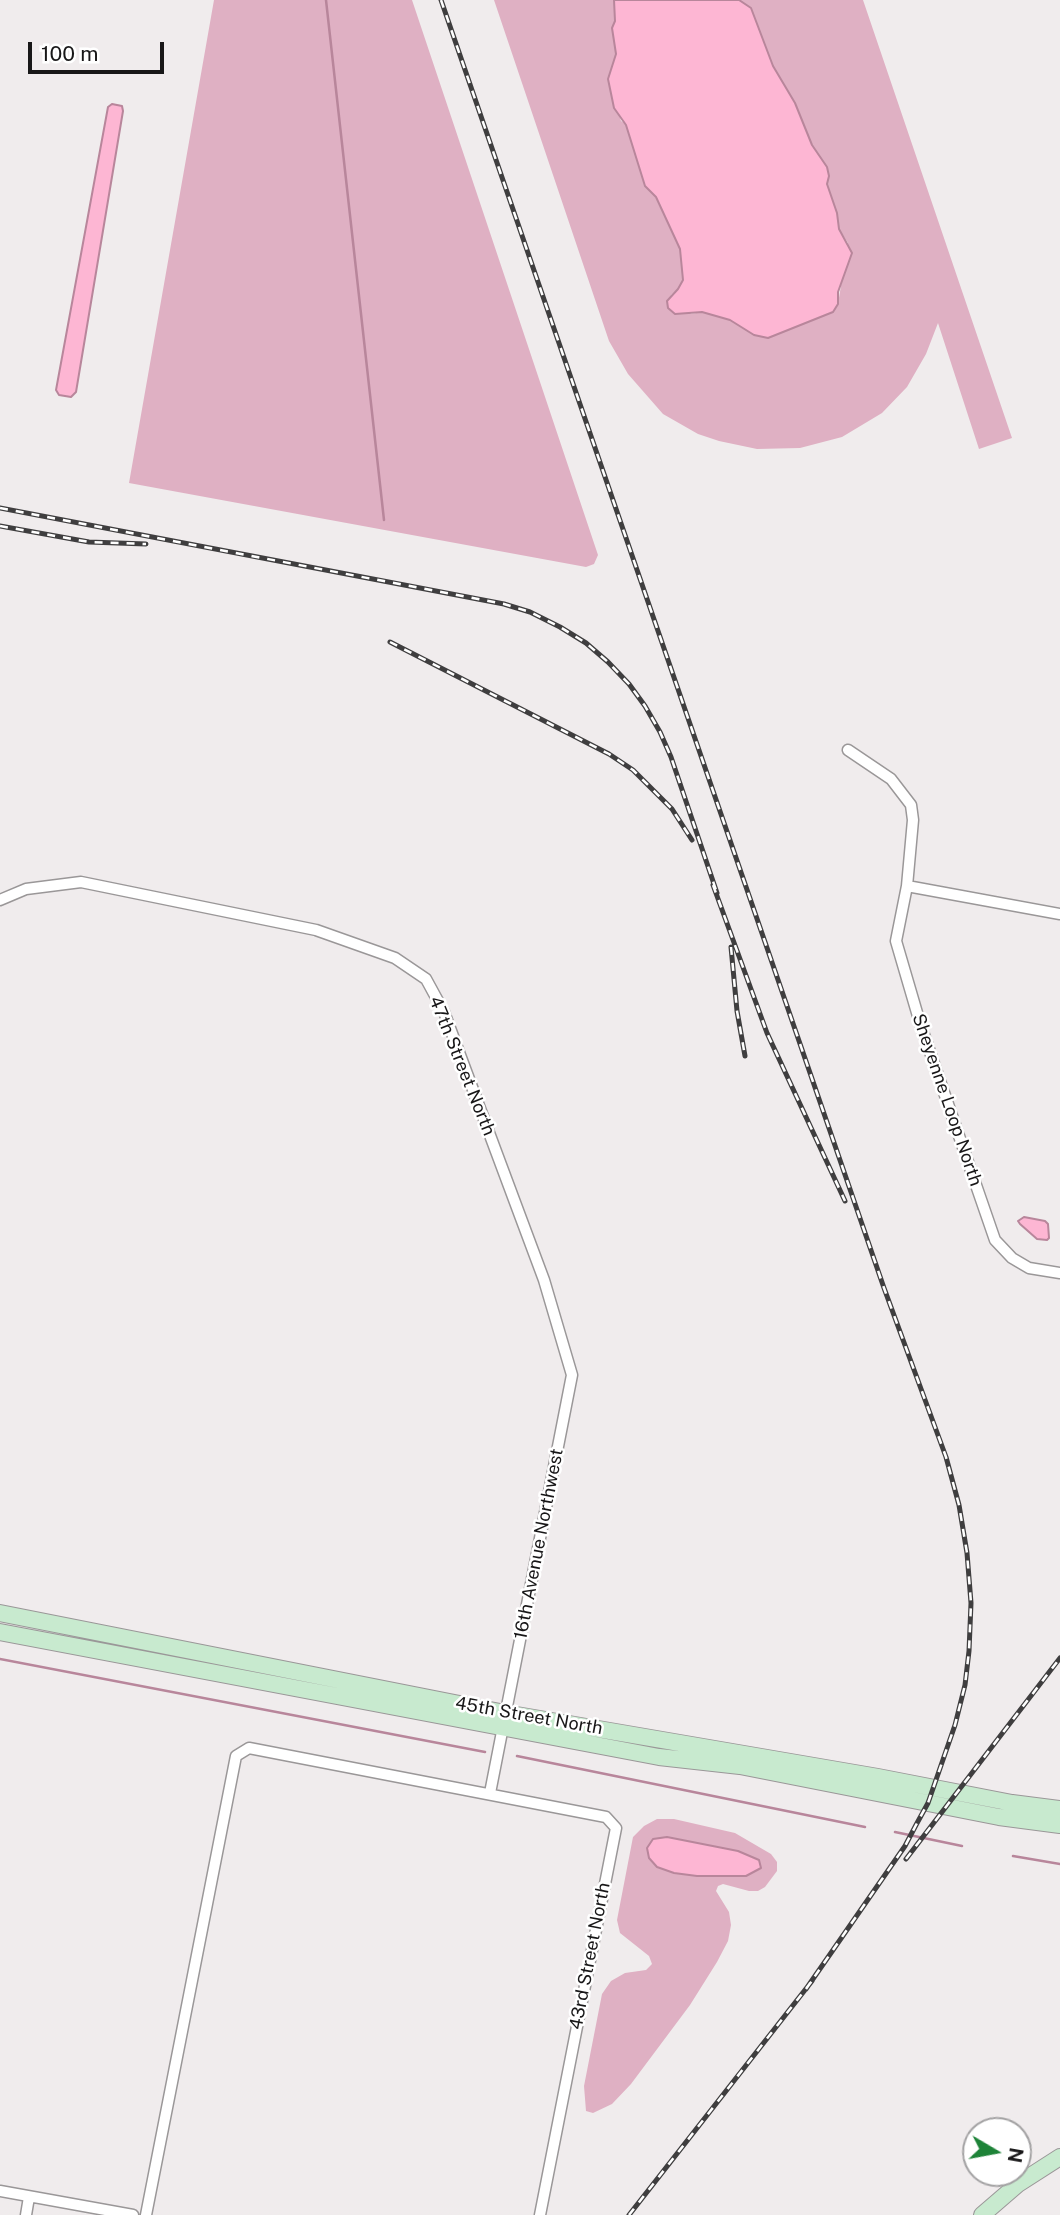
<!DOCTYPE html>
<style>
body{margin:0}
#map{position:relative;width:1060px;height:2215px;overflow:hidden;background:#f0eced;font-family:"Public Sans",sans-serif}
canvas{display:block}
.north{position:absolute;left:962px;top:2117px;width:70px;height:70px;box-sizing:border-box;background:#fff;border:2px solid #a3a2a3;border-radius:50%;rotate:100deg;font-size:19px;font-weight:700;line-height:28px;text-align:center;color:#181718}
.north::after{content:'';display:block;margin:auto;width:24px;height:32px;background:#1e8338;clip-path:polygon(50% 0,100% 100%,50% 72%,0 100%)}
.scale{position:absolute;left:28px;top:42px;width:136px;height:32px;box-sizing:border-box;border:4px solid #181718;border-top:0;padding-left:9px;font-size:21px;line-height:24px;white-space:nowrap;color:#181718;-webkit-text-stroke:5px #fff;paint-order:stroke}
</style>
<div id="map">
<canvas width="1060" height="2215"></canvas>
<div class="north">N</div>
<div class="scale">100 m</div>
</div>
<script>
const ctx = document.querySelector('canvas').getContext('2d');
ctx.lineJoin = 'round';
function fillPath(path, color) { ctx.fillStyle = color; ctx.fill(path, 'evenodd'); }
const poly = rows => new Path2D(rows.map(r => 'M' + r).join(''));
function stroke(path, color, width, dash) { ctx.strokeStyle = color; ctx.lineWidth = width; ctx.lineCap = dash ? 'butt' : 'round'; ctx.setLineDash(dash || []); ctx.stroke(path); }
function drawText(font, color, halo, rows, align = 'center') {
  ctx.font = font + ' "Public Sans",sans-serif'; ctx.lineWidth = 5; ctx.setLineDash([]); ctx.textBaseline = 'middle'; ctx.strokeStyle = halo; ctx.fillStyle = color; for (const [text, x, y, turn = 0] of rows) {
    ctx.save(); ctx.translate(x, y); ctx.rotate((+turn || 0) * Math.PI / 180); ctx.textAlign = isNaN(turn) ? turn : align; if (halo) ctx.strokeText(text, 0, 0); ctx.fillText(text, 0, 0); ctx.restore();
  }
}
const green = poly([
 [214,0,412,0,598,555,594,564,586,567,129,483],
 [494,0,614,0,615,21,612,29,616,54,608,79,621,121,626,124,645,186,655,196,680,249,683,280,678,289,671,295,691,314,702,312,730,320,754,335,819,318,838,304,848,243,839,229,837,213,827,184,829,176,812,145,795,103,772,66,751,8,739,0,863,0,1012,438,979,449,938,323,926,354,907,387,882,413,842,437,800,448,757,449,719,441,698,434,663,414,628,374,609,341],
 [657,1819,674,1819,735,1833,771,1854,777,1862,777,1871,765,1887,758,1891,749,1891,723,1884,718,1886,716,1891,729,1912,731,1925,728,1941,717,1962,690,2005,631,2084,612,2104,593,2113,586,2111,584,2086,602,1994,611,1981,625,1973,646,1970,652,1964,649,1956,620,1933,617,1920,633,1837,644,1826]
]);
const water = poly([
 [614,0,739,0,751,8,773,66,795,103,812,145,827,167,829,176,827,184,837,213,839,229,852,253,838,292,838,304,833,312,768,338,754,335,730,320,702,312,675,314,668,308,667,301,678,289,683,280,680,249,656,197,645,186,626,125,614,108,608,79,616,54,612,28,615,21,614,0],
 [112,104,122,106,123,111,76,392,71,397,59,395,56,390,108,107,112,104],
 [1024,1217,1045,1221,1048,1224,1049,1238,1047,1240,1037,1239,1020,1224,1018,1221,1024,1217],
 [667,1837,738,1851,759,1860,761,1868,746,1876,697,1876,674,1873,657,1867,649,1858,647,1848,653,1839,667,1837]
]);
const stream = poly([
 [326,0,384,520],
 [0,1659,485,1752],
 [517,1756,865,1827],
 [895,1832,962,1846],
 [1013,1856,1060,1864]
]);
const street = poly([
 [848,750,891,779,911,805,913,820,907,886,896,941,920,1023,995,1240,1012,1258,1029,1268,1060,1273],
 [907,886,1060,914],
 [0,900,26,889,81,882,316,930,395,958,426,979,444,1012,544,1280,572,1375,490,1793],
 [0,2191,133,2215],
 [26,2215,29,2197],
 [146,2215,236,1756,249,1748,606,1817,616,1828,540,2215]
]);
const secondary = poly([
 [0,1613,505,1713,878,1777,1012,1803,1060,1809],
 [0,1632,659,1757,740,1766,999,1817,1060,1825],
 [982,2215,1018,2184,1060,2157]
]);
const rail = poly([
 [441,0,884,1288,946,1457,959,1505,967,1553,971,1603,969,1651,965,1685,955,1725,928,1803,916,1825,905,1846,806,1989],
 [0,508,504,604,530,612,560,627,586,643,608,662,629,684,645,706,660,732,671,757,717,893],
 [0,526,89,542,146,544],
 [390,642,609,754,633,770,672,809,692,840],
 [713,885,767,1033,845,1201],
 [731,947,737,1011,745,1056],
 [906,1859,1060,1658],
 [629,2215,812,1981]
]);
const streetNames = [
 ["47th Street North",462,1066,68],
 ["Sheyenne Loop North",947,1100,71],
 ["16th Avenue Northwest",539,1544,-79],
 ["45th Street North",529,1716,10],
 ["43rd Street North",590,1956,-79]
];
fillPath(green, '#dfb0c3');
fillPath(water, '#fdb6d3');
stroke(water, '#b8869b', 2);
stroke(stream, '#b8869b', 2.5);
stroke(street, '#9a9798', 13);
stroke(secondary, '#9a9798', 18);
stroke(street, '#fff', 10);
stroke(secondary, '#c8eacf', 16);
stroke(rail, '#3f3e3f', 5);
stroke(rail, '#fff', 2.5, [8]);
drawText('18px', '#181718', '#fff', streetNames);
</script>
